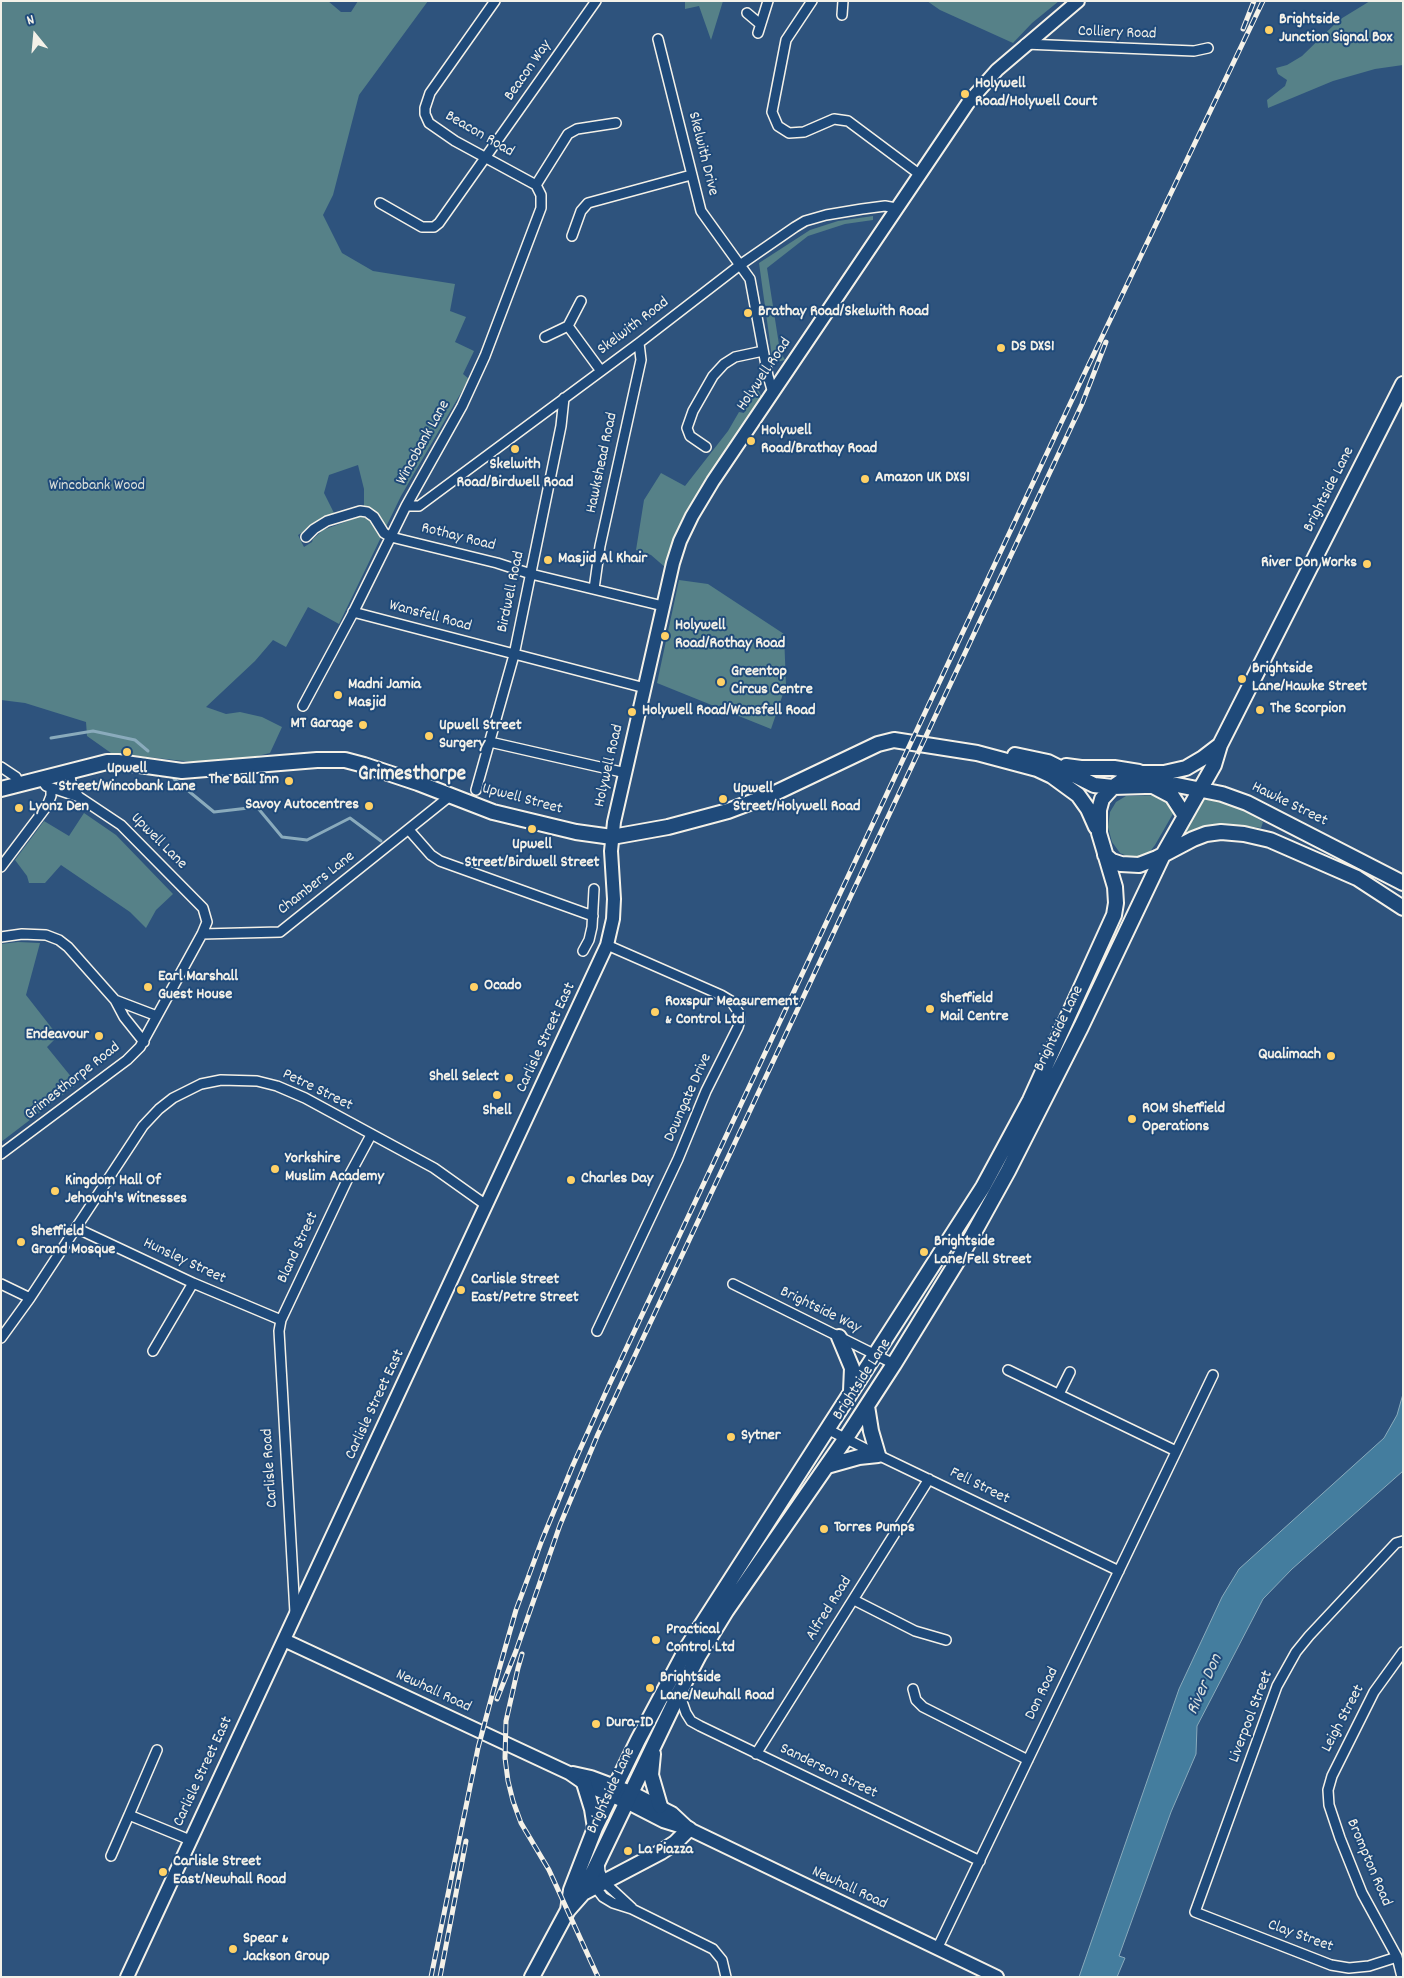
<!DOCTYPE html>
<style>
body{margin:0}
#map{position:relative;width:1404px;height:1978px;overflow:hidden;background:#2e537d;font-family:Dekko,sans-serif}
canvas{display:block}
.frame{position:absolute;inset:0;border:2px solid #f4f1e8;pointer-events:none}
.north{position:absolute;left:10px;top:10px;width:50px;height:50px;-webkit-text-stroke:4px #1f4a7a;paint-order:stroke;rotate:343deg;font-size:14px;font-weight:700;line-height:20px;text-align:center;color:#f4f1e8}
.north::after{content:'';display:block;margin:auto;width:18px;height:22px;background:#f4f1e8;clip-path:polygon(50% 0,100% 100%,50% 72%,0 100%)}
</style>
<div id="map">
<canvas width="1404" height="1978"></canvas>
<div class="frame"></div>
<div class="north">N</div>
</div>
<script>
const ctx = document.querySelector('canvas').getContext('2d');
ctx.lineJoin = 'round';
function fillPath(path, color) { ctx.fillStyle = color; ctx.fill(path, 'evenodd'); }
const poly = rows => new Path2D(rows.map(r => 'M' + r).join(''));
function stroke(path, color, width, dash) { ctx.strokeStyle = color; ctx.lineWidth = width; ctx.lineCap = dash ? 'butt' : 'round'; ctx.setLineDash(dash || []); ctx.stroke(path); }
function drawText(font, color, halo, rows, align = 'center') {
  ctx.font = font + ' Dekko,sans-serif'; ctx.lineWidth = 4; ctx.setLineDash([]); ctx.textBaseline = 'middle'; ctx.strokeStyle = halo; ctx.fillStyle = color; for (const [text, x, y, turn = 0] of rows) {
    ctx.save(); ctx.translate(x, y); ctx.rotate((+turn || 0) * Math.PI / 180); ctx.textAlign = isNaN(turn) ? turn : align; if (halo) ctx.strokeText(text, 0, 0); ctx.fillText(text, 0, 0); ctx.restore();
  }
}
const green = poly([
 [1,1,328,1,341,12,351,12,358,1,428,1,359,95,333,195,323,215,342,253,373,271,455,284,450,311,466,317,455,342,474,351,463,374,469,379,401,496,339,624,308,607,286,647,273,640,255,661,206,707,226,714,240,712,262,717,282,727,270,753,220,765,111,753,87,736,86,722,25,703,1,700],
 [358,465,364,489,364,508,356,518,323,530,313,539,312,542,304,547,298,535,334,513,324,493,329,475],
 [685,1,723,1,711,40,699,6,685,9],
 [927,1,1059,1,1032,23,1013,43,940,10],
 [1370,1,1403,1,1403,65,1375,69,1333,81,1268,108,1267,100,1285,86,1287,80,1278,74,1276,68,1287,65,1302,56,1339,20],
 [873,216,873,220,845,224,808,236,767,268,780,351,785,360,777,362,772,357,759,263,810,230,838,221],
 [756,386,762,397,685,516,666,568,651,555,636,550,644,500,661,473,685,486,728,431,739,412,744,413],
 [679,580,708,584,784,634,786,685,771,729,657,683],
 [1163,795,1174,812,1155,845,1149,853,1138,858,1129,857,1120,853,1112,842,1108,827,1110,812,1116,802,1126,796],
 [1202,797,1222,802,1246,811,1263,822,1261,828,1240,825,1215,825,1203,828,1180,836],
 [84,813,116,835,173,894,156,910,146,928,130,912,61,865,45,883,29,883,27,876,15,860,44,821,69,836],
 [18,942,40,943,26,995,58,1036,47,1047,77,1084,1,1142,1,944]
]);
const water = poly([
 [1403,1394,1403,1471,1292,1569,1263,1599,1197,1726,1196,1754,1171,1812,1119,1956,1125,1958,1117,1977,1079,1977,1179,1689,1222,1597,1239,1569,1384,1438,1397,1415,1403,1394]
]);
const stream = poly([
 [51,738,93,731,135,740,148,751],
 [174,779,214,812,257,807,282,837,307,840,350,818,381,841]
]);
const minor = poly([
 [812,1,786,40,772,112,778,126,789,133,804,132,834,119,848,121,919,174],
 [747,13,760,24],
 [842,15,843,1],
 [758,33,768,1],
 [658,39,701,211,750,279,768,376,773,393],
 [1025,44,1194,51,1208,48],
 [536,185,568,134,577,129,616,123],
 [380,203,422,227,434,227,439,223,596,1],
 [572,236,581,211,588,203,691,175],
 [568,326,601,371],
 [545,337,568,326,581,301],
 [706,447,690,436,687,428,693,411,713,376,724,364,735,357,763,351],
 [406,506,419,506,639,343,740,265,795,227,805,221,826,215,862,209,885,206,896,208],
 [306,537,314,529,327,521,360,511,367,512,374,517,384,533,391,537,497,563,531,574,663,606],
 [594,589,600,546,641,360,639,343],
 [353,612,645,688],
 [303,706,353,613,406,506,462,406,485,356,541,208,541,195,536,185,455,141,429,123,425,114,425,108,430,93,495,1],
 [490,742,626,773],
 [1,767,16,777,20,785],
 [69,771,72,787,79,797],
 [476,790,514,655,561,426,564,398],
 [409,830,431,855,440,861,593,916],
 [1,867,47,806,51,796,51,789],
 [202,934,280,932,450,796],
 [1,937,22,934,46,935,59,940,68,947,115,1000,124,1017,144,1042],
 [583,951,589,940,592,927,594,889],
 [115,1000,157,1016],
 [1,1154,127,1060,140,1047,202,934,207,922,203,908,121,825,79,797,46,786,41,779],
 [76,1228,193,1283,281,1320],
 [1,1284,30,1298],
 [733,1284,894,1364],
 [597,1331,678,1159,706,1091,738,1027,740,1020,739,1013,731,1001,721,995,607,945],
 [1,1338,30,1298,143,1126,159,1109,173,1098,201,1084,221,1080,257,1081,277,1086,305,1098,434,1168,486,1205],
 [153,1351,193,1283],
 [1008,1370,1176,1451],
 [1059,1394,1070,1372],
 [827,1429,878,1455,1119,1571],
 [854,1600,915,1631,946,1640],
 [295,1613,279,1331,281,1320,351,1172,371,1135],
 [913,1689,916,1700,923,1707,1028,1760],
 [679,1693,686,1713,691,1721,700,1726,980,1861],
 [157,1750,129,1815,190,1840],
 [756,1754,929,1479],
 [111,1856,129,1815],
 [599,1862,600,1872,605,1883,632,1908],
 [593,1884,603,1897,613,1903,632,1909,713,1949,722,1960,726,1977],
 [937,1949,1213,1375],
 [1397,1957,1369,1966,1349,1968,1331,1965,1195,1912,1277,1686,1296,1652,1309,1636,1396,1543,1403,1541],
 [1402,1977,1397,1957,1362,1893,1340,1838,1329,1805,1328,1790,1332,1776,1374,1692,1403,1652]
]);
const secondary = poly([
 [284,1640,569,1773,588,1786,626,1802,663,1821,689,1829,997,1977],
 [573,1773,591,1777,631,1792,672,1813,687,1827],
 [127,1977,607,945,613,919,614,899,611,851,614,822,673,563,680,541,692,516,713,481,968,103,997,70,1078,1]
]);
const primary = poly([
 [1015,755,1048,762,1094,785,1113,787,1177,785,1222,794,1247,803,1403,883],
 [1066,766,1081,768,1114,768,1139,772],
 [1153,786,1172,796,1185,816],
 [1,789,107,762,118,762,182,771,317,760,345,760,364,765,418,783,493,812,576,832,612,837,668,827,728,811,773,794,878,744,894,740,977,753,1037,769,1052,776,1078,795,1088,809,1096,827],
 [1105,855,1112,861,1121,864,1139,865,1157,858,1193,839,1206,834,1221,832,1244,834,1270,840,1357,878,1403,908],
 [839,1337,852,1368,851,1391],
 [827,1466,859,1457,878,1455,871,1431,867,1406],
 [653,1754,651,1775,660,1806],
 [584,1783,592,1809,595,1828],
 [583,1893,661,1852,675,1843,689,1829],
 [568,1910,571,1890,595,1828,638,1740,688,1646,983,1187,1030,1100,1114,915,1116,903,1115,887,1099,833,1099,810,1102,799,1113,787,1129,776,1137,773,1164,773,1186,768,1203,758,1220,745],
 [532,1977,568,1910,583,1893,679,1693,699,1655,726,1611,846,1438,894,1364,966,1247,1008,1171,1081,1027,1163,855,1214,765,1220,745,1403,384]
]);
const rail = poly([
 [1243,29,1254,1],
 [522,1654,518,1668,506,1721,505,1758,508,1781,513,1801,521,1823,549,1870,598,1977],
 [497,1699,516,1651,560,1525,598,1434,1082,404,1106,342],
 [431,1977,478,1748,498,1673,516,1610,542,1540,573,1465,610,1383,1078,387,1263,1],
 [440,1977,466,1841]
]);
const markers = [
 [1269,30,5,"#ffd166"],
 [965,94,5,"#ffd166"],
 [748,313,5,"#ffd166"],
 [1001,348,5,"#ffd166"],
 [751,441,5,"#ffd166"],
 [515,449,5,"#ffd166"],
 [865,479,5,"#ffd166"],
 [548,560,5,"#ffd166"],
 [1367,564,5,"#ffd166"],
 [665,636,5,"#ffd166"],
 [1242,679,5,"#ffd166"],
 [721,682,5,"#ffd166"],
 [338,695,5,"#ffd166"],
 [1260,710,5,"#ffd166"],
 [632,712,5,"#ffd166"],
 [363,725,5,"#ffd166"],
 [429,736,5,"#ffd166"],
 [127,752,5,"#ffd166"],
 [289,781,5,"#ffd166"],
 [723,799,5,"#ffd166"],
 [369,806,5,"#ffd166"],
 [19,808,5,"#ffd166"],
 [532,829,5,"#ffd166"],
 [148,987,5,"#ffd166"],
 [474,987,5,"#ffd166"],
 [930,1009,5,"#ffd166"],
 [655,1012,5,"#ffd166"],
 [99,1036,5,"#ffd166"],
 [1331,1056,5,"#ffd166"],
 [509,1078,5,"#ffd166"],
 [497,1095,5,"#ffd166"],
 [1132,1119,5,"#ffd166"],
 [275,1169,5,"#ffd166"],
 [571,1180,5,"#ffd166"],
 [55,1191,5,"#ffd166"],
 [21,1242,5,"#ffd166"],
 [924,1252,5,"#ffd166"],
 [461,1290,5,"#ffd166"],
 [731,1437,5,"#ffd166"],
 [824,1529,5,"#ffd166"],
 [656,1640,5,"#ffd166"],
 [650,1688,5,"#ffd166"],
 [596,1724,5,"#ffd166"],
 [628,1851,5,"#ffd166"],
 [163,1872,5,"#ffd166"],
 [233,1949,5,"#ffd166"]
];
const poiNames = [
 ["Brightside",1279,21],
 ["Junction Signal Box",1279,39],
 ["Holywell",975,85],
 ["Road/Holywell Court",975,103],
 ["Brathay Road/Skelwith Road",758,313],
 ["DS DXS1",1011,348],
 ["Holywell",761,432],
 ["Road/Brathay Road",761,450],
 ["Skelwith",515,466,"center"],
 ["Road/Birdwell Road",515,484,"center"],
 ["Amazon UK DXS1",875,479],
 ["Masjid Al Khair",558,560],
 ["River Don Works",1357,564,"right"],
 ["Holywell",675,627],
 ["Road/Rothay Road",675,645],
 ["Brightside",1252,670],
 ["Lane/Hawke Street",1252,688],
 ["Greentop",731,673],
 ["Circus Centre",731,691],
 ["Madni Jamia",348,686],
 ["Masjid",348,704],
 ["The Scorpion",1270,710],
 ["Holywell Road/Wansfell Road",642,712],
 ["MT Garage",353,725,"right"],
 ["Upwell Street",439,727],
 ["Surgery",439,745],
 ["Upwell",127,770,"center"],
 ["Street/Wincobank Lane",127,788,"center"],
 ["The Ball Inn",279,781,"right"],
 ["Upwell",733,790],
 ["Street/Holywell Road",733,808],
 ["Savoy Autocentres",359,806,"right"],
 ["Lyonz Den",29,808],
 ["Upwell",532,846,"center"],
 ["Street/Birdwell Street",532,864,"center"],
 ["Earl Marshall",158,978],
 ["Guest House",158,996],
 ["Ocado",484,987],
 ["Sheffield",940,1000],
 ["Mail Centre",940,1018],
 ["Roxspur Measurement",665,1003],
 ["& Control Ltd",665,1021],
 ["Endeavour",89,1036,"right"],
 ["Qualimach",1321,1056,"right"],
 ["Shell Select",499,1078,"right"],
 ["ROM Sheffield",1142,1110],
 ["Operations",1142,1128],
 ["Shell",497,1112,"center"],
 ["Yorkshire",285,1160],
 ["Muslim Academy",285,1178],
 ["Charles Day",581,1180],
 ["Kingdom Hall Of",65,1182],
 ["Jehovah's Witnesses",65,1200],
 ["Sheffield",31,1233],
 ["Grand Mosque",31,1251],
 ["Brightside",934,1243],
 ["Lane/Fell Street",934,1261],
 ["Carlisle Street",471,1281],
 ["East/Petre Street",471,1299],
 ["Sytner",741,1437],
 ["Torres Pumps",834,1529],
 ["Practical",666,1631],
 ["Control Ltd",666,1649],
 ["Brightside",660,1679],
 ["Lane/Newhall Road",660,1697],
 ["Dura-ID",606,1724],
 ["La Piazza",638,1851],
 ["Carlisle Street",173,1863],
 ["East/Newhall Road",173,1881],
 ["Spear &",243,1940],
 ["Jackson Group",243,1958]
];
const streetNames = [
 ["Colliery Road",1117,34,2],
 ["Beacon Way",529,71,-55],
 ["Beacon Road",479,135,30],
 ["Skelwith Drive",702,154,76],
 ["Skelwith Road",634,327,-37],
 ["Holywell Road",765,375,-56],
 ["Wincobank Lane",424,443,-61],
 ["Hawkshead Road",603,463,-78],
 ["Brightside Lane",1330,490,-63],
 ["Rothay Road",458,538,14],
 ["Birdwell Road",512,592,-78],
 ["Wansfell Road",430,617,15],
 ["Holywell Road",610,766,-77],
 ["Upwell Street",522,800,15],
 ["Hawke Street",1289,805,26],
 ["Upwell Lane",158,842,45],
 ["Chambers Lane",317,884,-38],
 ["Brightside Lane",1060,1029,-64],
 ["Carlisle Street East",547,1038,-65],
 ["Grimesthorpe Road",73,1082,-38],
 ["Petre Street",317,1091,26],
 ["Downgate Drive",689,1098,-66],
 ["Bland Street",299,1248,-65],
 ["Hunsley Street",184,1262,25],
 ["Brightside Way",820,1311,26],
 ["Brightside Lane",863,1380,-57],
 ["Carlisle Street East",376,1405,-65],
 ["Carlisle Road",271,1468,-94],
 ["Fell Street",979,1487,26],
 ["Alfred Road",830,1609,-58],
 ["Newhall Road",433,1692,25],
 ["Don Road",1043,1694,-64],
 ["Liverpool Street",1252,1717,-69],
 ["Leigh Street",1344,1719,-62],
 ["Carlisle Street East",204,1772,-65],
 ["Sanderson Street",828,1772,26],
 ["Brightside Lane",612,1791,-65],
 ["Brompton Road",1368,1863,67],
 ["Newhall Road",849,1889,25],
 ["Clay Street",1300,1937,20]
];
const parkNames = [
 ["Wincobank Wood",97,487]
];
const waterNames = [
 ["River Don",1206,1685,-66]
];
const districtNames = [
 ["Grimesthorpe",412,776]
];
fillPath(green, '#568188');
fillPath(water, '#447d9e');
stroke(water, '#8aabbc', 1);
stroke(stream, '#8aabbc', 3);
stroke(minor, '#f4f1e8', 12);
stroke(secondary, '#f4f1e8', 16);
stroke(primary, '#f4f1e8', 18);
stroke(minor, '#1f4a7a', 9);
stroke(secondary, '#1f4a7a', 12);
stroke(primary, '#1f4a7a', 14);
stroke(rail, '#f4f1e8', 5);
stroke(rail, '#1f4a7a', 3, [9]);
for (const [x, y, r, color] of markers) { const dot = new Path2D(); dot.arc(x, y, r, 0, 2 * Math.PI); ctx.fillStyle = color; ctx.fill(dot); stroke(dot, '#1f4a7a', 2); }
drawText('bold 16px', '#f4f1e8', '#1f4a7a', poiNames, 'left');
drawText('16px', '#f4f1e8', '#1f4a7a', streetNames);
drawText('16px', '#dce0da', '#1f4a7a', parkNames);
drawText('italic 18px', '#dae0dd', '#1f4a7a', waterNames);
drawText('bold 21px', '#f4f1e8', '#1f4a7a', districtNames);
</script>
